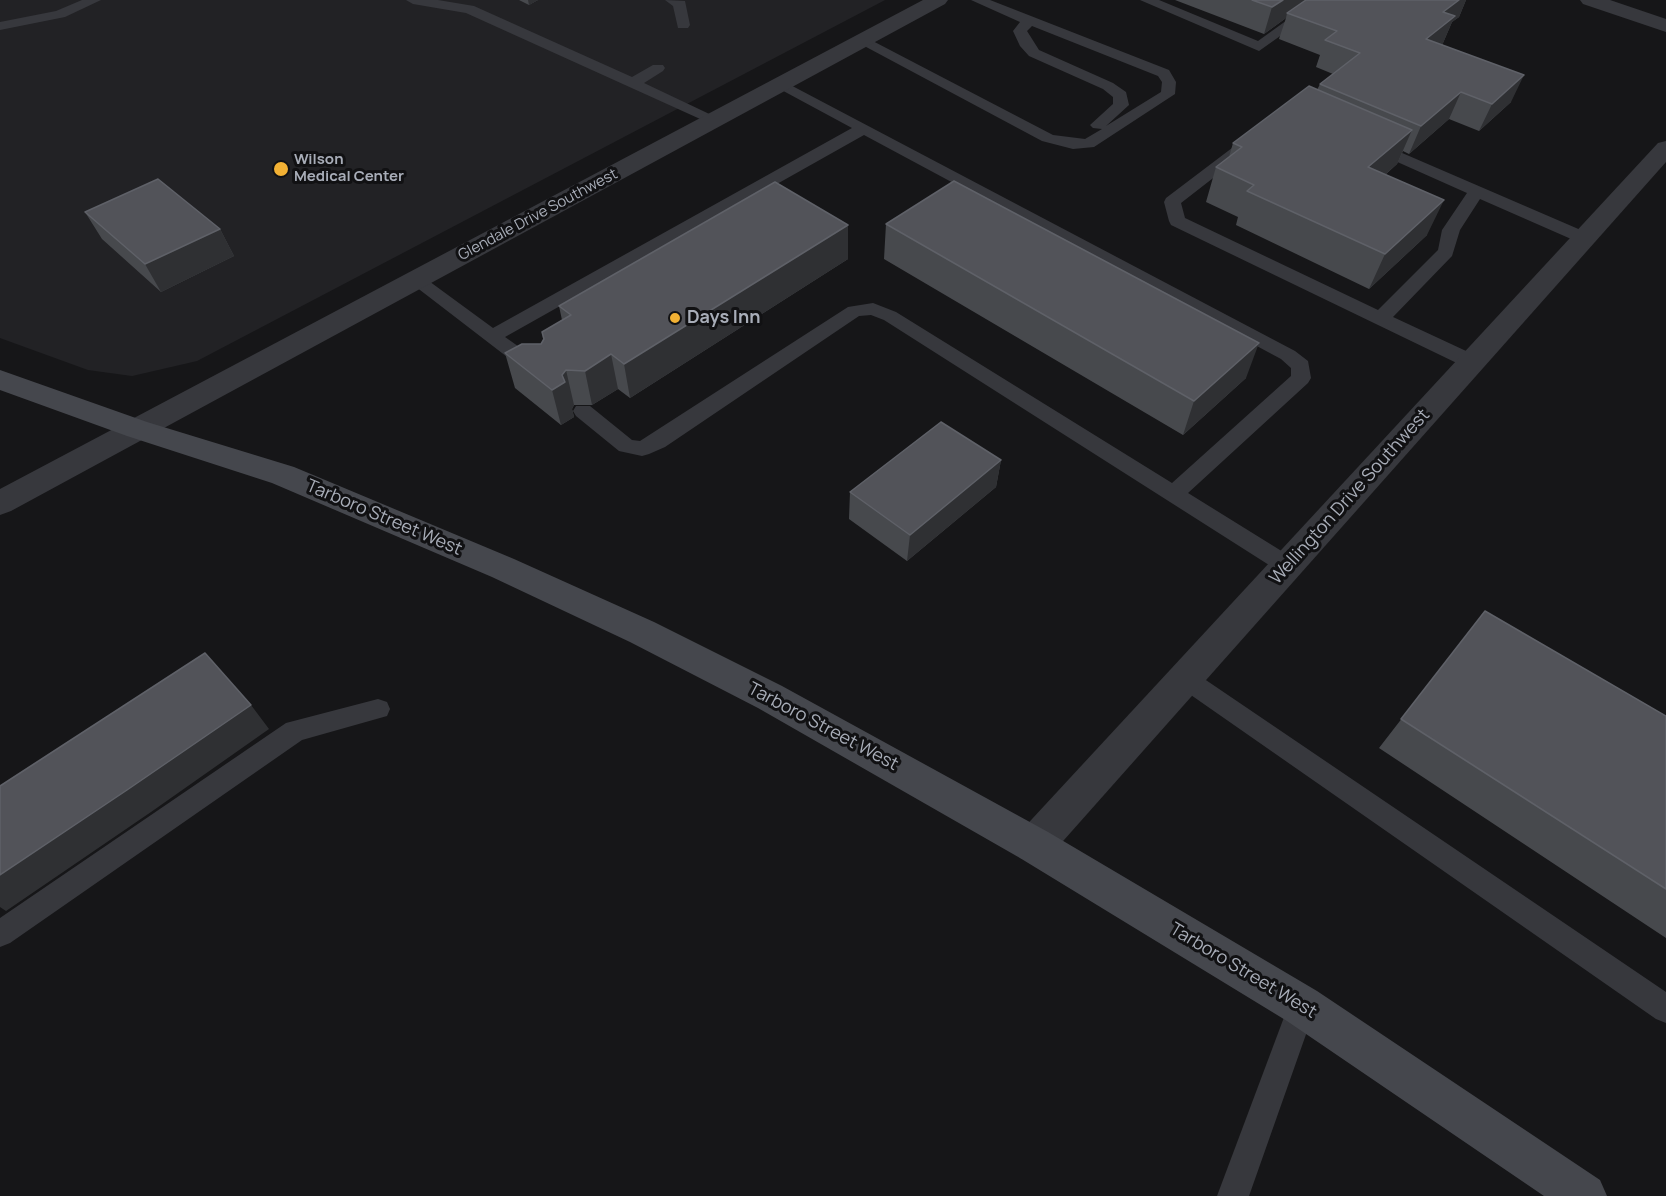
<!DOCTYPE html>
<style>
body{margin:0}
canvas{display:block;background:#161618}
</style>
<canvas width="1666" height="1196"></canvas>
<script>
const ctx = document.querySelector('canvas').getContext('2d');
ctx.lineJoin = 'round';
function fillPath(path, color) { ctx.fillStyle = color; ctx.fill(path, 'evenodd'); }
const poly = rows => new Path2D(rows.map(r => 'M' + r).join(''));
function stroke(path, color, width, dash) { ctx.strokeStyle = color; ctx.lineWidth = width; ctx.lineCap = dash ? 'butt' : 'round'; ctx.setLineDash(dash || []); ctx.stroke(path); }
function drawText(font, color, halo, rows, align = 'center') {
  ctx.font = font + ' Manrope,sans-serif'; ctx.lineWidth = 6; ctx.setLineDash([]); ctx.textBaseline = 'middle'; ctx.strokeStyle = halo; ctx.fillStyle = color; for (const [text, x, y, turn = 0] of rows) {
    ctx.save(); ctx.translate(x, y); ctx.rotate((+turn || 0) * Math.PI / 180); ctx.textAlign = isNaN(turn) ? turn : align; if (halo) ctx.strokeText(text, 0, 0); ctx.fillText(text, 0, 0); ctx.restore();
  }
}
const built = poly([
 [0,0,885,0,197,361,132,376,88,370,0,338]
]);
const service = poly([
 [82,0,101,0,65,17,0,30,0,22,56,11,82,0],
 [406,0,438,0,474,6,632,77,653,65,663,65,665,68,663,71,644,83,722,120,714,125,709,123,466,13,413,4,406,0],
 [665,0,685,1,690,25,688,28,678,28,673,6,665,0],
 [971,0,990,0,1169,70,1176,82,1175,94,1094,147,1073,149,1042,141,855,41,857,38,867,38,1053,135,1085,139,1102,129,1093,128,1090,125,1113,104,1113,97,1103,89,1029,56,1020,46,1013,31,1020,22,971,0],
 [1032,26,1158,76,1162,82,1161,92,1106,126,1129,105,1126,92,1113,83,1039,50,1027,31,1032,26],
 [1140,0,1159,0,1258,41,1315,0,1331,0,1259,51,1140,0],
 [781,80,1295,351,1308,361,1311,378,1308,383,1188,493,1296,560,1299,566,1296,572,1288,575,1280,572,884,320,871,315,859,316,665,447,649,454,642,456,619,451,576,416,573,411,576,406,590,406,632,440,640,441,848,307,873,303,896,312,1172,483,1291,376,1291,368,1281,359,864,135,505,337,542,363,545,368,542,373,528,373,407,280,416,274,422,276,493,328,852,128,776,87,774,84,776,81,781,80],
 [1372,140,1590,234,1593,238,1590,242,1578,242,1480,199,1460,230,1452,256,1393,317,1479,357,1481,362,1479,367,1465,367,1171,225,1169,221,1164,202,1166,198,1232,148,1244,148,1246,151,1244,154,1181,203,1185,218,1378,310,1438,250,1442,230,1467,193,1366,148,1364,145,1372,140],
 [1186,669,1194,672,1666,992,1666,1023,1656,1019,1178,686,1174,679,1178,672,1186,669],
 [378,699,387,702,390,709,387,716,302,740,10,943,0,947,0,918,286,723,378,699],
 [1302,992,1312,996,1316,1006,1249,1196,1217,1196,1292,996,1302,992]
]);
const minor = poly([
 [1666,141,1666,162,1048,858,1034,863,1020,858,1015,845,1020,832,1658,143,1666,141]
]);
const tertiary = poly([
 [923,0,948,0,945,4,11,511,0,515,0,489,923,0],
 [1580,0,1610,0,1666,19,1666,32,1583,4,1580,0]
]);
const secondary = poly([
 [0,370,147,422,294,467,514,559,654,622,782,686,1048,832,1317,991,1600,1180,1607,1196,1544,1196,1287,1021,1020,858,758,708,630,642,492,577,272,483,127,436,0,390,0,370]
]);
const wall = poly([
 [519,0,538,0,529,5],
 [1175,0,1466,0,1459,17,1452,22,1443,43,1442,44,1511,102,1479,131,1449,119,1409,154,1403,151,1397,164,1385,175,1427,235,1369,289,1236,225,1238,217,1206,202,1216,167,1229,157,1233,143,1317,90,1320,84,1333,74,1316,67,1320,55,1279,39,1286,18,1264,34],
 [85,212,220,229,234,256,161,292,102,239],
 [886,224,1246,378,1183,435,884,259],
 [848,225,848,259,630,398,618,389,592,405,574,405,572,409,574,417,561,425,515,388,505,353,541,344,543,339,542,332,562,320,559,306],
 [1001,460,996,487,907,561,849,519,850,492],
 [1485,611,1666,716,1666,938,1379,748]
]);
const shadedWall = poly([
 [528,0,538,0,529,5],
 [1283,0,1311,0,1287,13,1286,18,1264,34,1272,7],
 [1459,0,1466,0,1459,17,1452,22,1443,43,1415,65,1426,39,1443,12],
 [1524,75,1511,102,1479,131,1492,104],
 [1461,92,1449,119,1409,154,1421,126],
 [1412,130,1397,164,1354,202,1368,167],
 [1444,200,1427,235,1369,289,1385,254],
 [848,225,848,259,630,398,624,364],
 [220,229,234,256,161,292,145,264],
 [1259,343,1246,378,1183,435,1194,401],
 [611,354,618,389,592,405,585,371],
 [566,370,574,405,572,409,574,417,561,425,552,390],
 [1001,460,996,487,907,561,910,535],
 [251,705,269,729,151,812,6,911,0,907,0,875]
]);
const building = poly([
 [1252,0,1283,0,1272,7,1252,0],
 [1306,0,1459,0,1443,12,1455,16,1426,39,1524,75,1492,104,1461,92,1421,126,1320,84,1360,53,1325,40,1337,31,1287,13,1306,0],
 [1309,86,1412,130,1368,167,1444,200,1385,254,1247,191,1254,185,1216,167,1242,147,1233,143,1309,86],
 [158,179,220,229,145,264,85,212,158,179],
 [954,181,1259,343,1194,401,886,224,954,181],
 [775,182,848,225,624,364,611,354,585,371,566,370,562,375,565,382,552,390,505,353,522,344,541,344,544,339,542,332,571,315,559,306,775,182],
 [941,422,1001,460,910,535,850,492,941,422],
 [1485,611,1666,716,1666,889,1401,719,1485,611],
 [205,653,251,705,127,790,0,875,0,786,205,653]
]);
const markers = [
 [281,169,8,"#f2b134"],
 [675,318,6,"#f2b134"]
];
const farPoinames = [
 ["Wilson",294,160],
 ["Medical Center",294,177]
];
const farStreetnames = [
 ["Glendale Drive Southwest",538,215,-28]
];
const poiNames = [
 ["Days Inn",687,318]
];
const streetNames = [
 ["Wellington Drive Southwest",1350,497,-48],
 ["Tarboro Street West",384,518,23],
 ["Tarboro Street West",823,727,28],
 ["Tarboro Street West",1243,971,31]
];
fillPath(built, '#222225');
fillPath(service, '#37383d');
fillPath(minor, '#37383d');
fillPath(tertiary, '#37383d');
fillPath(secondary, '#45474d');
fillPath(wall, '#47494d');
fillPath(shadedWall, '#2f3033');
fillPath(building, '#525359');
stroke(building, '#5f6168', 1.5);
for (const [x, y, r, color] of markers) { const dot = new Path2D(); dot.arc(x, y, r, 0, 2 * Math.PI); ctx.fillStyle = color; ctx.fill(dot); stroke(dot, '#111113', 2); }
drawText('bold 15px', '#a8adb8', '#111113', farPoinames, 'left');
drawText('15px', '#a8adb8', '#111113', farStreetnames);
drawText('bold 18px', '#a8adb8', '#111113', poiNames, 'left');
drawText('18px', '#a8adb8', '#111113', streetNames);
</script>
